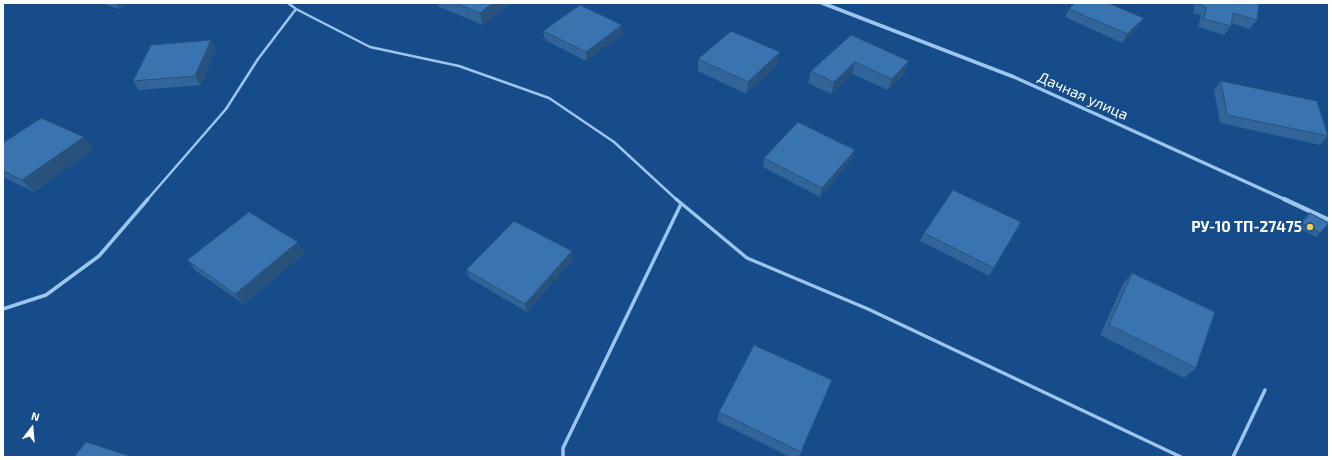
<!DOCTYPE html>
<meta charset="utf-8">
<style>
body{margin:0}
#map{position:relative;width:1332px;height:460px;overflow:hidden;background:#154c89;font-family:"Exo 2",sans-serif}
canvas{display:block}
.frame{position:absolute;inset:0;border:4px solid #fff;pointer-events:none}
.north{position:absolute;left:12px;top:408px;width:40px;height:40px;-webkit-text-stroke:3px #154c89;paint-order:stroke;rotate:16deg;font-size:11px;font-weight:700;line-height:16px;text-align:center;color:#fff}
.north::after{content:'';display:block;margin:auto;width:14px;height:18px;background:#fff;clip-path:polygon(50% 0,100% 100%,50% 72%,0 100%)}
</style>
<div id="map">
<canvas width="1332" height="460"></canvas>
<div class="frame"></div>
<div class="north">N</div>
</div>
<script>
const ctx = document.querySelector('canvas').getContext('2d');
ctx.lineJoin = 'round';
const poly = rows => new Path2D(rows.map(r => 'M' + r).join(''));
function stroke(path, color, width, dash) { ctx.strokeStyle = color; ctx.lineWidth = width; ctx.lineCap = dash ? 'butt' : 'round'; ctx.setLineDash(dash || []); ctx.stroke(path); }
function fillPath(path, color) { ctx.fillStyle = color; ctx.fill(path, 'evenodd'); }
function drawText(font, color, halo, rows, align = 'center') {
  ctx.font = font + ' "Exo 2",sans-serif'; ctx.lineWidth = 3; ctx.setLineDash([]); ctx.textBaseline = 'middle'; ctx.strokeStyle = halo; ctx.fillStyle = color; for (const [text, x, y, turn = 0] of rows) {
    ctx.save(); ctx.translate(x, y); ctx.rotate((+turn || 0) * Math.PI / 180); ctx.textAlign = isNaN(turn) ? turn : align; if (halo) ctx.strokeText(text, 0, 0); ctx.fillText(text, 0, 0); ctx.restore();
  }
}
const serviceFar1 = poly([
 [288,3,296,9,370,47,459,66,549,98,614,142,677,200],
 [147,200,226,109,258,59,296,9]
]);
const service = poly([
 [676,199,747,258,868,309,1181,457],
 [3,309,46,295,99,256,148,199],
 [563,457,563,448,681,204],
 [1233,457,1265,390]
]);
const minorFar1 = poly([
 [822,3,1014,77,1286,200]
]);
const minor = poly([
 [1284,199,1329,220]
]);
const wall = poly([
 [102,3,128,3,119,9],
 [437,3,511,3,483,25,439,7],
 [1195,3,1259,3,1257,20,1250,29,1231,23,1231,26,1224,35,1198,27,1201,15,1193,13],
 [1069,9,1138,27,1122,43,1065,17],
 [543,31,623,34,586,61,545,40],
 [851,35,909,61,905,73,888,90,852,74,831,94,808,83,811,71],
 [216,49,201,85,139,90,133,81],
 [698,59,778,64,746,94,698,71],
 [1221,81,1328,136,1320,145,1220,123,1214,90],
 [3,143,94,149,34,192,3,177],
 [764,158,853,158,820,197,763,167],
 [1310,213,1320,233,1316,237,1297,227,1305,217],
 [1021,222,989,276,920,241,924,233],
 [572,251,573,260,527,312,469,278,466,270],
 [305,253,244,304,196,271,187,260],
 [1132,273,1196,368,1184,378,1100,335,1123,284],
 [828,389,799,457,790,457,717,421,719,412]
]);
const shadedWall = poly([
 [115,3,128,3,119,9],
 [493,3,511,3,483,25,480,13],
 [1144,18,1138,27,1122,43,1127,34],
 [622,25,623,34,586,61,586,52],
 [211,40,216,49,201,85,195,76],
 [780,52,778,64,746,94,748,82],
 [909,61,905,73,888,90,892,79],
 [855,62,852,74,831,94,834,82],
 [84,137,94,149,34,192,22,180],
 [855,150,853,158,820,197,822,188],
 [298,242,305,253,244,304,235,294],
 [572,251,573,260,527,312,525,304]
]);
const building = poly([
 [455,3,493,3,480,13,455,3],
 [1075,3,1108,3,1144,18,1127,34,1069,9,1075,3],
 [1199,3,1259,3,1257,20,1233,13,1231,26,1204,19,1206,7,1199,4,1199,3],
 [580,5,622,25,586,52,543,31,580,5],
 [731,31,780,52,748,82,698,59,731,31],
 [851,35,909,61,892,79,855,62,834,82,811,71,851,35],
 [211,40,195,76,133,81,151,45,211,40],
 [1221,81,1317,101,1328,136,1227,115,1221,81],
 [41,118,84,137,22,180,3,171,3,143,41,118],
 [798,122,855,150,822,188,764,158,798,122],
 [953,190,1021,222,994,268,924,233,953,190],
 [249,212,298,242,235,294,187,260,249,212],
 [1310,213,1329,223,1320,233,1302,223,1310,213],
 [514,221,572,251,525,304,466,270,514,221],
 [1132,273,1215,312,1196,368,1109,325,1132,273],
 [754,345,832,380,801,452,719,412,754,345],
 [86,442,133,457,74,457,86,442]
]);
const markers = [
 [1310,227,4,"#ffc95a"]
];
const streetNames = [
 ["Дачная улица",1083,96,24]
];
const poiNames = [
 ["РУ-10 ТП-27475",1302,227]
];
stroke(serviceFar1, '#9cc5ef', 2.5);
stroke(service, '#9cc5ef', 3.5);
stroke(minorFar1, '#9cc5ef', 3.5);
stroke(minor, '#9cc5ef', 4.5);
fillPath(wall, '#316498');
fillPath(shadedWall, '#28517c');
fillPath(building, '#3974b1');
stroke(building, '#28517c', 1);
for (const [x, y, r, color] of markers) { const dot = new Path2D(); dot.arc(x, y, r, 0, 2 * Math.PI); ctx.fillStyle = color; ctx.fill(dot); stroke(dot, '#154c89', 1.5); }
drawText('15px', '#fff', '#154c89', streetNames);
drawText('bold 15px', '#fff', '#154c89', poiNames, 'right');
</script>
